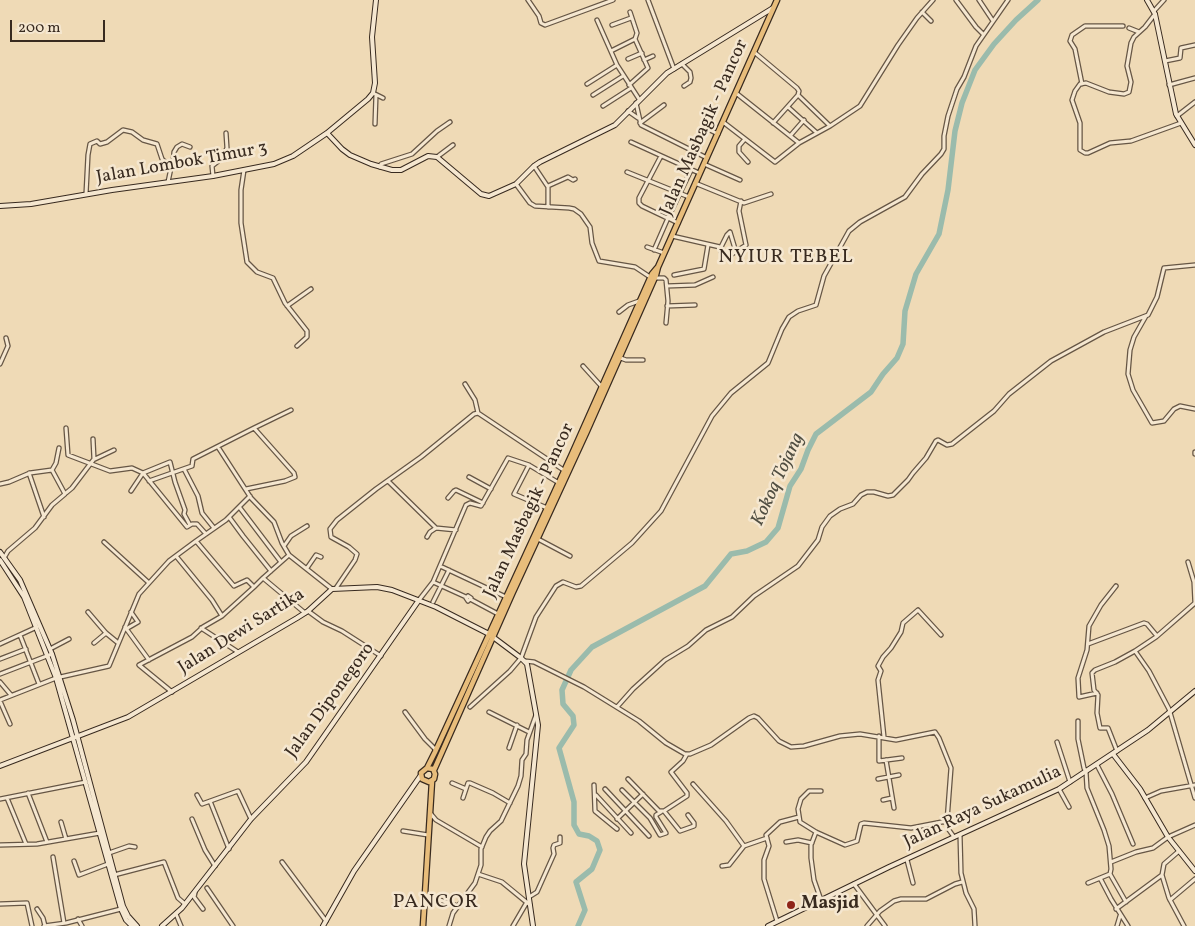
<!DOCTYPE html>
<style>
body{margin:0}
#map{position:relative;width:1195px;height:926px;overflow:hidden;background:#efdab6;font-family:Vollkorn,serif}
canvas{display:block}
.scale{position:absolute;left:10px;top:20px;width:95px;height:22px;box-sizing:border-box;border:2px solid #382a1f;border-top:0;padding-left:6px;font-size:15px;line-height:18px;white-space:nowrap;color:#382a1f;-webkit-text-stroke:4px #f5e7d0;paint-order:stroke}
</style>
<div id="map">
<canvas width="1195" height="926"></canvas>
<div class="scale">200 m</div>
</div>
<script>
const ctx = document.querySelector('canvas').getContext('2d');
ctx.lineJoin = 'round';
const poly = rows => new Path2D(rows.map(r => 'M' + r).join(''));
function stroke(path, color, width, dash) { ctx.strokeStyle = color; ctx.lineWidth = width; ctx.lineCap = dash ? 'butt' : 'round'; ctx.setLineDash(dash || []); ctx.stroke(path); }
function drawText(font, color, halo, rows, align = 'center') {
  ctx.font = font + ' Vollkorn,serif'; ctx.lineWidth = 5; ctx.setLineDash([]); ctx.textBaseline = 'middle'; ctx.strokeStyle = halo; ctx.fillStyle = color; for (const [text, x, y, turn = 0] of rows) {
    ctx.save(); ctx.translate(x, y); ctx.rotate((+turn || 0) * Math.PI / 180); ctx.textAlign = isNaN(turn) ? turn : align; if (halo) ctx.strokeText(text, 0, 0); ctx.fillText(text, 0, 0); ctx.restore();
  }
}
const river = poly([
 [578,926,585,910,576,882,592,869,600,850,597,841,589,836,579,834,574,825,574,802,559,748,574,725,573,716,563,704,562,690,571,670,592,647,705,586,731,554,747,551,766,542,778,528,790,486,801,469,808,450,816,434,871,392,883,374,897,358,903,344,905,311,916,274,939,234,948,190,955,131,962,103,975,70,994,44,1016,20,1038,0]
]);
const street = poly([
 [528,0,539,16,541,23,545,25,613,0],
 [648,0,674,69],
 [956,0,976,27,983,34],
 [979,0,993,21],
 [1154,11,1164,0],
 [630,12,637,33,635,39],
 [922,12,931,21],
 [1155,14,1145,27,1134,37,1131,43,1127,66,1131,82,1129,92,1124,94,1109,92,1086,83,1080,84,1075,91,1072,100,1080,123,1080,150,1085,153,1088,153,1110,143,1131,141,1181,123],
 [597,20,617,65,639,99],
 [612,25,631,18],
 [1129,28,1139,32],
 [611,51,635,39,648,68,629,85],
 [628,59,642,53],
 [644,60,653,56],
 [1165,61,1180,58,1181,48,1195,45],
 [682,64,690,72,691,78,690,82,684,86],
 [587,84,617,65],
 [1082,84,1075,49,1070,41,1072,35,1085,26,1123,26],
 [1169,85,1195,78],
 [736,93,799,143],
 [375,94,383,98],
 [593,95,623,76],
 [636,103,641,125,707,158],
 [603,106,631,88],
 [788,107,817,133],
 [628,111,638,118],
 [1177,116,1195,102],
 [723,122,775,162,799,143,830,126,798,95,799,91,797,88,754,52],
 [640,123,664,105],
 [773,123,798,95],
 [375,124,376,95],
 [830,126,860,106,898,45,917,18,933,0],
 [704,127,718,134],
 [790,136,804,120],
 [745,139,739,146,739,152,748,162],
 [631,142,699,173],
 [661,156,639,198,639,203,642,206,665,217,668,218,691,170],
 [437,157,453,145],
 [704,164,740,180],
 [534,166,548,187,548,207],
 [380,167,381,164,412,154,437,131,450,122],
 [171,168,173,163,174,152,177,147,182,144,190,147],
 [244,170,241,190,241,223,247,262,257,272,273,278,285,303,307,331,307,337,297,346],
 [627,172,689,197],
 [213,176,212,166,222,158,227,148,226,133],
 [695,183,744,203,771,194],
 [516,184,530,203,535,206,569,208,574,209,581,214,590,227,592,243,599,261,635,267,650,277],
 [548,186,568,177,573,180,575,179],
 [86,194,88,155,90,144,97,141,100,144,107,142,123,130,132,132,143,140,157,144,162,159,171,168,168,182],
 [672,236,720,247,723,258,726,258,746,245,739,211,741,201],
 [647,247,664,253],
 [721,247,727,235,730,232,736,252],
 [654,250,668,218,678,223],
 [674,275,704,269,708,245],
 [655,278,664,278,666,280,668,301,666,323],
 [667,286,695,285,713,277],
 [287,306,311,289],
 [667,306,695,305],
 [619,312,628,305,639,301],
 [1146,316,1134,337,1130,350,1128,374,1133,390,1152,423,1164,421,1174,409,1180,406,1195,409],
 [618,357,626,360,643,360],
 [0,364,8,346,6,338],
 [583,366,602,387],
 [465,384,475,400,478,413],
 [478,413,565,471],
 [66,428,68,455,110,471,132,468,143,473,170,462,175,482,185,510,184,514,190,525],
 [218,447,251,498,274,522,282,543,289,555],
 [1195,452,1195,454],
 [95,459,114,450],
 [529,465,514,494,547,508],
 [184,469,198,496,202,513,214,528],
 [29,473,44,517],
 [469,477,491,489],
 [149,481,189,467,192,466,193,459,254,428],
 [388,481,436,528,430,532,427,537],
 [0,484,9,482,30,473,52,470,56,463,59,448],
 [246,489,285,481,295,477,294,473,254,428,291,410],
 [131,491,143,473,187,527,192,524,197,524,206,534],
 [66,493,72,488,94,459,93,439],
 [448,498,454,491,456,490,483,503],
 [240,508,281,562],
 [229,517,243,536,271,571],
 [436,528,456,530],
 [538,539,570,556],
 [196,541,226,520,250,496],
 [104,542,148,582],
 [284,546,291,536,307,526],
 [4,558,8,551,35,528,52,505,65,494,52,470],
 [1188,562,1194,582,1195,603],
 [440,566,506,597],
 [307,568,316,555,321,557],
 [263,578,289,555,332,589],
 [433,582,466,505,470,503,481,506,508,458,529,465,559,483],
 [336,588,355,560,357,554,349,547,331,537,330,529,337,520,376,489,421,457,474,414,478,413],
 [468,596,471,598,468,601,466,598,468,596],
 [470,599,498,614],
 [419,600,433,582,466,597],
 [433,602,449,570],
 [1195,603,1156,637,1135,651,1149,671,1169,709,1195,798],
 [308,611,323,622,342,631,381,656],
 [88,612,106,633,117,642],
 [222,616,254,587],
 [125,627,149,660],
 [201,628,238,652],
 [126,629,138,622,131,612],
 [20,635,39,684],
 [94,643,106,633],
 [0,644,37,627],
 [1088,644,1144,623,1147,624,1157,636],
 [50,649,69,639],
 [0,659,26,649],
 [525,661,534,662,584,687,639,721,666,743,685,754,690,754,711,745,749,718,754,716,758,718,779,741,791,747,804,746,840,736,860,734,896,740,935,732,939,738,951,768,947,821,949,830,954,837],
 [0,674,52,654],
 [0,682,11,695],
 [172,692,139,665,192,637,203,627,222,616,212,600,176,556],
 [1097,693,1079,697,1078,678,1087,650,1089,626,1101,605,1116,586],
 [0,700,56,678,109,666,139,594,169,561,196,541,234,586,247,580,254,587,263,578,305,613],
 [0,701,10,724],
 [470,707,510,671,521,658,536,617,556,586,563,582,576,587,581,586,632,543,661,511,712,416,731,393,768,363,782,329,789,317,798,311,816,305,824,276,849,231,860,222,905,197,922,174,941,154,944,149,944,136,948,116,957,89,964,77,976,46,1008,0],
 [617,707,633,689,665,660,688,646,706,630,732,617,754,596,798,566,818,540,822,527,830,516,840,509,853,504,861,495,867,492,874,492,888,496,893,495,908,480,913,473,926,458,936,441,938,440,947,445,952,444,994,411,1009,394,1051,361,1104,332,1148,315,1157,297,1164,268,1195,265],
 [405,712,425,739,436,750],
 [489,712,529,732],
 [1078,721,1078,739,1084,768,1086,772,1087,788,1104,830,1109,846,1111,869,1110,874,1088,883],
 [879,736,879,761,902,758],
 [884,737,878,680,881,671,878,666,883,657,891,648,901,632,903,623,918,610,941,635],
 [1057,742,1070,782],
 [509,748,517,725],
 [1117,751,1108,728,1100,728,1097,713,1098,695,1094,690,1092,673,1095,670,1115,662,1135,651],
 [886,760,894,808],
 [1097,765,1112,794,1133,844],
 [628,779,659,811,664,811,687,796,687,793,671,772,683,761,687,754],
 [878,779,899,775],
 [452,783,466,789],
 [693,784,726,821,744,846],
 [594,785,595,811,617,829],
 [605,789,649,836],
 [1059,789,1069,807],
 [622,790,650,818,660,835,666,833,656,817,656,815,661,812],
 [821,791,809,791,801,799,798,809,800,822,816,832,845,845,857,841,861,824,864,823,911,828,947,821],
 [28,793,47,842],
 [197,795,202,804,238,791,251,819],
 [596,795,631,833],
 [7,798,26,844],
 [463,798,468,783,470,783,493,793,510,803],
 [1145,798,1161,791,1195,785],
 [0,799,86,782],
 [883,800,892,798],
 [210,801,229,849],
 [664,811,680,831,694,826,694,823,688,815],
 [431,814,436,820,482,847],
 [192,819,205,850,215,866],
 [617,819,643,794],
 [61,822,66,839],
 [403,831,428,835],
 [816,832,811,845,811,858,814,880,821,900],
 [960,835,961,873,966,893,974,909,975,926],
 [786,842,798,840,812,843],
 [0,845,37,844,100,833],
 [1179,851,1164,864,1162,875,1169,898,1184,926],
 [109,853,129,846,135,847],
 [53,857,64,923],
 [907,860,913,883],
 [74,861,79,875,108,864],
 [282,862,326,921],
 [1111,862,1136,852,1153,848,1168,837,1195,825],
 [722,866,729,865,744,846,767,838],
 [478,874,502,882,530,905],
 [1110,874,1126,902],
 [114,875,164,862,178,898,185,904],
 [1100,878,1111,899,1128,926],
 [854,884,885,926],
 [207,888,233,926],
 [195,893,194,897,203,909],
 [425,895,458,906],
 [529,897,537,892,554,854,553,848,554,845,560,843,560,837],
 [1170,900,1195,879],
 [0,904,27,903,32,926],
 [37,909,43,918,45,926],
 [1116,909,1162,875],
 [176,914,181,926],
 [78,919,82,926],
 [777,921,764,879,764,860,769,846,766,835,780,822,799,817],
 [44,926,66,923,121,909],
 [449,926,453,913,475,883,481,865,481,849,486,837,490,831,501,821,518,786,521,776,522,760,526,754,527,740,536,715],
 [513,926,527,902],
 [867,926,880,911,894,901,901,899,926,899,955,884,962,882],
 [1117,926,1120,916]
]);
const secondary = poly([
 [1147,0,1155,14,1176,114,1195,145],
 [327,133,342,149,350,155,371,164,392,170,401,170,428,156,437,157,481,194,489,196,516,184,534,166,540,162,615,125,667,73,773,8],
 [0,206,31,204,112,190,213,176,274,164,293,156,327,133,368,99,373,93,375,83,372,37,376,0],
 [0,552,20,580,52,654,73,720,123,906,128,916,137,926],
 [0,560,24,597,56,678,121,909,126,920,132,926],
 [1113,754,1140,789,1168,837,1195,871],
 [0,766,128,717,297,618,308,611,332,589,377,587,392,590,436,607,489,634,521,658,527,664,538,725,524,864,533,926],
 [162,926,182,908,251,819,306,762,419,600],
 [323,926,354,871,421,775],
 [768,926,889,867,1059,789,1148,730,1195,691]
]);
const primary = poly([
 [427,768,433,769,435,774,434,779,429,782,422,779,421,773,427,768,435,752,572,454,652,274,657,268],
 [434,770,512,594,587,431,656,275,658,267,777,0],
 [423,926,432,781]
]);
const markers = [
 [791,905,5,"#8f2418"]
];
const streetNames = [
 ["Jalan Masbagik - Pancor",705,128,-66],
 ["Jalan Lombok Timur 3",182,164,-10],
 ["Jalan Masbagik - Pancor",530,511,-65],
 ["Jalan Dewi Sartika",242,632,-32],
 ["Jalan Diponegoro",331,701,-54],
 ["Jalan Raya Sukamulia",983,808,-25]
];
const poiNames = [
 ["Masjid",801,905]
];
const waterNames = [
 ["Kokoq Tojang",779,480,-65]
];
const quarterNames = [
 ["NYIUR TEBEL",786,258],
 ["PANCOR",436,903]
];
stroke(river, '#9abbac', 5.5);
stroke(street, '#665645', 5.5);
stroke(secondary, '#382a1f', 6);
stroke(primary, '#382a1f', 7);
stroke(street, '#f5e7d0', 3);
stroke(secondary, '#f5e7d0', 4);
stroke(primary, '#e8bd7b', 4.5);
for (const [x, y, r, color] of markers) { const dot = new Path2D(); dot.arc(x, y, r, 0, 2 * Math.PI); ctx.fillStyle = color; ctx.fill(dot); stroke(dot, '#f5e7d0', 2); }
drawText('18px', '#382a1f', '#f5e7d0', streetNames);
drawText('bold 18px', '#382a1f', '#f5e7d0', poiNames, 'left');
drawText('italic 19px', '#504e42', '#f5e7d0', waterNames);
ctx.letterSpacing = '1px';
drawText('20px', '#382a1f', '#f5e7d0', quarterNames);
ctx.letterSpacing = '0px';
</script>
